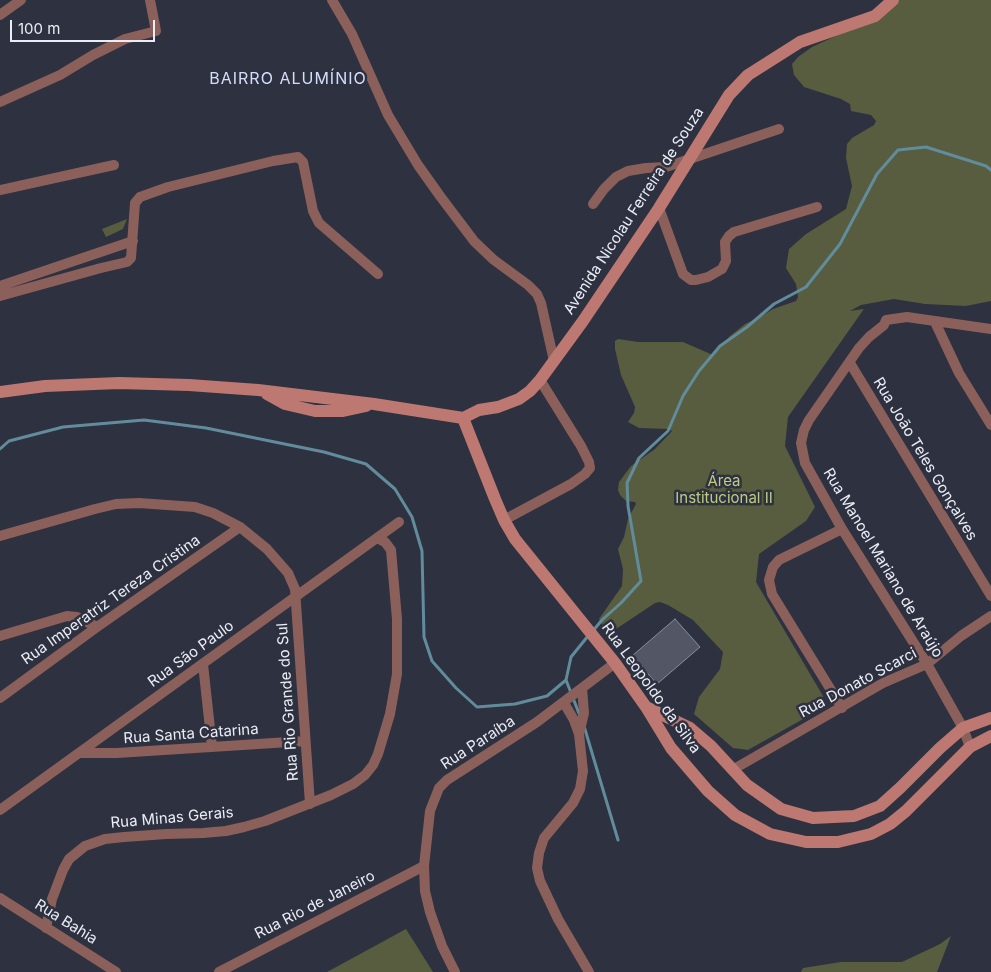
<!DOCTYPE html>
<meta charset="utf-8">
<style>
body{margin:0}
#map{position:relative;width:991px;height:972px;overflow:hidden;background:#2e313f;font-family:Inter,sans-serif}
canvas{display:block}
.scale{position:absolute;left:10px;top:20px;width:145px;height:22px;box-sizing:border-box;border:2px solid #eaedf6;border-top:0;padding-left:6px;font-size:15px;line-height:18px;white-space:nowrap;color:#eaedf6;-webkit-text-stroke:4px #2e313f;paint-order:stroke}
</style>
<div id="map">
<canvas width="991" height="972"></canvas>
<div class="scale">100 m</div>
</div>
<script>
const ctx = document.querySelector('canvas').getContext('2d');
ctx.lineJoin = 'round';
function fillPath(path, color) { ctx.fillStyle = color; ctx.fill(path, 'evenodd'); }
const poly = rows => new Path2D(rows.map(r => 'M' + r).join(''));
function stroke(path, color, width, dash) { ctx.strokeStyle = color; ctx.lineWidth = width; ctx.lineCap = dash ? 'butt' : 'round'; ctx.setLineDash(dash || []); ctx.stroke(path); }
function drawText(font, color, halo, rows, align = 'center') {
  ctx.font = font + ' Inter,sans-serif'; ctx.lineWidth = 5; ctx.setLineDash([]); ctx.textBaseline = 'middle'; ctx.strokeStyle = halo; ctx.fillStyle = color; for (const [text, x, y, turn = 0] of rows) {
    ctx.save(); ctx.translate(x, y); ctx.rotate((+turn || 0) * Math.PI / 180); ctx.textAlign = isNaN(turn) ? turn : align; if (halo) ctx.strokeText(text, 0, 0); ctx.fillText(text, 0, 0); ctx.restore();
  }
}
const green = poly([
 [895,0,991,0,991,301,966,306,925,304,894,299,861,305,850,311,864,309,788,417,785,446,815,507,806,521,759,554,756,582,823,696,821,709,748,750,733,748,694,714,699,697,720,669,723,652,693,620,668,605,660,602,655,603,613,631,604,628,599,619,622,586,623,569,618,549,624,537,628,519,636,504,635,502,626,501,620,495,618,490,619,482,631,466,655,449,672,431,668,429,639,428,628,422,634,413,635,407,621,375,615,349,615,341,618,339,638,342,683,342,713,355,730,336,745,324,760,317,773,309,796,301,798,297,796,284,786,268,789,249,806,234,846,209,852,186,846,158,847,144,852,138,874,125,876,121,871,115,851,111,850,104,841,99,804,87,794,75,792,64,798,57,812,47,868,21],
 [127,219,123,229,106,237,102,229],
 [406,929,433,972,327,972],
 [951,936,937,972,801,972,803,968,841,962,902,962,940,944]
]);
const stream = poly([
 [0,449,9,441,63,427,144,420,206,428,324,452,366,464,395,489,412,517,422,551,424,637,432,661,456,688,477,707,515,704,547,696,566,680,571,657,588,636],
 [592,632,602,620,621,603,641,581,628,506,627,483,639,458,668,431,683,396,699,371,720,346,747,327,774,304,806,287,840,244,877,174,898,150,926,147,986,166,991,170],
 [566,680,580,716],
 [584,726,618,840]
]);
const building = poly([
 [675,619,700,647,657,684,632,656,675,619]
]);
const street = poly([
 [332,0,352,34,388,115,418,165,440,196,474,241,494,260,528,285,537,294,541,303,554,361],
 [0,15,21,0],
 [0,102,60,75,93,55,125,39,156,31,150,0],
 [0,190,114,165],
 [593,204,604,189,616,177,628,171,646,168,666,167,779,129],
 [659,208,683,274,691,280,696,280,708,277,722,269,726,261,725,242,729,236,734,232,817,207],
 [0,286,133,241],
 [0,296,101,268,127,262,131,258,135,203,140,197,168,187,273,161,298,157,303,162,313,211,319,223,378,274],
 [935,322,959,373,991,425],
 [850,363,991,596],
 [504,520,571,484,585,474,590,468,589,462,581,446,540,380],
 [842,529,779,560,773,567,769,580,772,594,842,708],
 [0,536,95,509,116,504,139,503,195,507,213,513,240,527,267,549,288,573,295,589,310,804],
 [0,636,67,616,77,617,97,627],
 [203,664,212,747],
 [0,698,97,627,240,527],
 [564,703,574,720,579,734,583,771,580,789,573,803,544,838,539,853,537,868,540,881,558,919,589,972],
 [579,734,584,713,582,688],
 [970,747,963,728,927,664,842,529,805,463,801,443,804,430,809,420,859,348,869,337,884,325,886,320,907,317,991,329],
 [79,753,117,753,305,741],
 [734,769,883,683,927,664,961,636,991,616],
 [0,810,399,522],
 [0,898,116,972],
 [46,928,52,899,63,870,69,859,85,846,105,839,124,837,166,834,203,833,226,831,244,827,265,821,331,795,353,784,365,775,373,765,378,754,390,714,397,674,397,619,391,550,385,542,377,538],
 [219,972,424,866],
 [455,972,442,946,430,912,425,891,424,866,430,811,439,788,447,780,537,722,615,663]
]);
const secondary = poly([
 [0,392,45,386,119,383,189,385,258,390,374,404,463,418,479,410,498,407,519,399,530,391,540,380,583,321,659,208,729,95,748,75,800,42,875,16,893,0],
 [267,394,285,404,315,411,343,411,366,406],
 [463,418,495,499,504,520,515,539,615,663,646,707,671,748,708,791,735,815,770,834,806,842,838,842,871,834,890,824,906,811,970,747,991,736],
 [646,707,690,728,711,746,747,785,781,809,813,818,854,816,880,806,900,788,940,748,963,728,991,718]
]);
const streetNames = [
 ["Avenida Nicolau Ferreira de Souza",634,211,-57],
 ["Rua João Teles Gonçalves",925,459,59],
 ["Rua Manoel Mariano de Araújo",883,563,59],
 ["Rua Imperatriz Tereza Cristina",111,600,-35],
 ["Rua São Paulo",191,654,-36],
 ["Rua Donato Scarci",858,683,-28],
 ["Rua Leopoldo da Silva",651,688,54],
 ["Rua Rio Grande do Sul",288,702,-94],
 ["Rua Santa Catarina",191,734,-4],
 ["Rua Paraíba",478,743,-33],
 ["Rua Minas Gerais",172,818,-5],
 ["Rua Rio de Janeiro",315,905,-27],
 ["Rua Bahia",66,922,32]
];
const parkNames = [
 ["Área",724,481],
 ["Institucional II",724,498]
];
const neighbourhoodNames = [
 ["BAIRRO ALUMÍNIO",288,79]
];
fillPath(green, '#575d3e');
stroke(stream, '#618c9c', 3);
fillPath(building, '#525665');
stroke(building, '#898e9e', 1);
stroke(street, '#8b605b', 10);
stroke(secondary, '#bc7871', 12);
drawText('15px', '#eaedf6', '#2e313f', streetNames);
drawText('15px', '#becc82', '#2e313f', parkNames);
ctx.letterSpacing = '1px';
drawText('16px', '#d4defa', '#2e313f', neighbourhoodNames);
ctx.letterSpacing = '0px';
</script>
